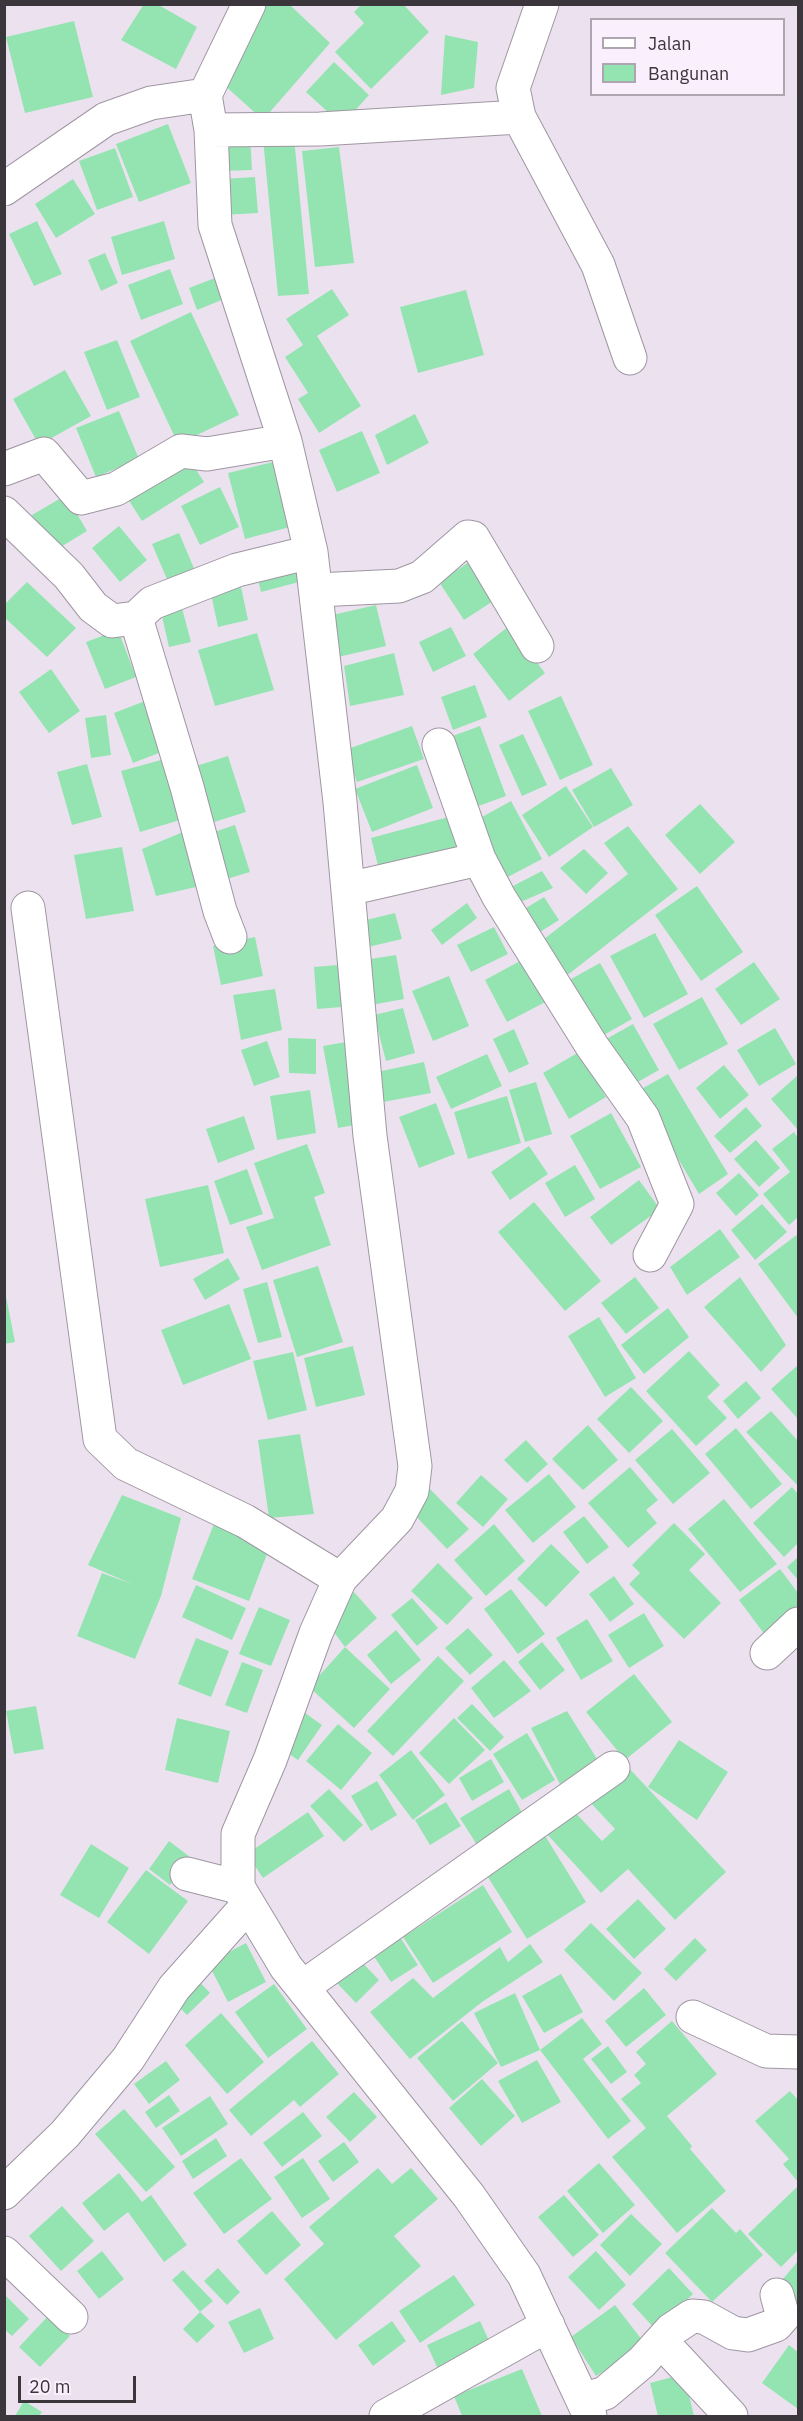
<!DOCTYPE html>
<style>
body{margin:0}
#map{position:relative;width:803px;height:2421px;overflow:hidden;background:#ece2ef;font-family:"IBM Plex Sans",sans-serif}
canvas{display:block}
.frame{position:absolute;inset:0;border:6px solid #3a363c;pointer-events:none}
.legend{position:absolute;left:590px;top:18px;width:195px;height:78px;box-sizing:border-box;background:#faeffc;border:2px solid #ada5af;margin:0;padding:8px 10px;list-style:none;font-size:18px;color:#3a363c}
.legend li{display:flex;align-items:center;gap:12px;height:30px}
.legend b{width:30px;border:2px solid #ada5af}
.scale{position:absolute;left:18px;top:2376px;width:118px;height:27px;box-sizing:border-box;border:3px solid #3a363c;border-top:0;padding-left:8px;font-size:18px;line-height:21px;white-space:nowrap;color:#3a363c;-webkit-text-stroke:4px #faeffc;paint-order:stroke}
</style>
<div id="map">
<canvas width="803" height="2421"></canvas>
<div class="frame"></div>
<ul class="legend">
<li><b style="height:8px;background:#fff"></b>Jalan</li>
<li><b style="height:16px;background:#94e4b2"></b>Bangunan</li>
</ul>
<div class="scale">20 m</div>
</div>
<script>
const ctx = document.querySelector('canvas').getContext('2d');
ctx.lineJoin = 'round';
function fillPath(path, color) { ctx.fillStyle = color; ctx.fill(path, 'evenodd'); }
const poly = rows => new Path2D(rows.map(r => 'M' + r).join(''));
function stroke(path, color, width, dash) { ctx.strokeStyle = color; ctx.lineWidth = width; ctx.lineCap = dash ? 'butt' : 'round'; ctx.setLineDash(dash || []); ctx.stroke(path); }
const building = poly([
 [144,4,157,4,197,27,176,69,121,40],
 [267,4,289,4,330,43,263,120,222,83],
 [362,4,403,4,429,32,371,89,335,52,364,23,354,12],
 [74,21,93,97,25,113,6,37],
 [445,35,478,42,474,88,441,95],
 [334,62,369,95,342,125,306,92],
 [168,124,191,183,139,202,116,144],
 [250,135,252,170,223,171,220,137],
 [294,137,309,294,278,296,263,139],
 [339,147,354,263,315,267,302,151],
 [115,148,133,197,97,210,79,161],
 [255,177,258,213,224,215,222,179],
 [73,179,95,214,56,238,35,204],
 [37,221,62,274,34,286,9,234],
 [164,221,175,259,122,275,111,237],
 [105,253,118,283,101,291,88,260],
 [170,269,183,304,141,320,128,285],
 [215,278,224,299,197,310,189,288],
 [332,289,349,315,317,336,361,406,319,433,298,399,308,393,285,357,303,345,286,319],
 [466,290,484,355,418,373,400,307],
 [191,312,239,415,178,444,130,341],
 [117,340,140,397,107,410,84,352],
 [65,370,91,416,39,445,13,399],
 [119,411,139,459,96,477,76,428],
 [415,414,429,443,387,465,375,435],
 [362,431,380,473,337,492,319,450],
 [188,457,204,482,142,521,126,496],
 [273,462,290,527,245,539,228,473],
 [220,487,239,527,200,545,181,506],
 [66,495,87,531,54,551,32,515],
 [119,526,147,560,120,582,92,548],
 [179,533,199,580,172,591,152,544],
 [478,556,504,594,464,620,439,582],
 [294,565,299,582,261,592,257,575],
 [27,582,76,628,47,657,4,617,4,605],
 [240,582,248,620,218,627,210,589],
 [376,605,386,646,338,657,328,616],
 [182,608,191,642,169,647,161,612],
 [509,626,545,673,509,701,473,654],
 [451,627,466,656,433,672,419,642],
 [118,630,136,677,105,689,86,642],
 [257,633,274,690,215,706,198,650],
 [394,653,404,695,350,706,344,666],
 [51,669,80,711,49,733,19,692],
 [475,685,487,717,453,730,441,697],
 [561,696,593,765,560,780,528,711],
 [145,701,164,751,133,763,114,713],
 [106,715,111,755,91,758,85,718],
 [412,726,424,759,357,782,345,750],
 [480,726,506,796,473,808,447,738],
 [523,734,547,785,522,796,499,745],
 [228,756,246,812,211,823,193,767],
 [161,760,180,820,140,832,121,771],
 [87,764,102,817,72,825,57,772],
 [417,765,433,808,372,832,355,789],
 [611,768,633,805,594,827,572,790],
 [566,786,593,827,549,857,522,815],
 [511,801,542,859,504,879,473,822],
 [700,804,735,842,700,874,665,835],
 [452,816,462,856,381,877,371,838],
 [235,825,250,872,220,881,205,835],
 [628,826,678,889,561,980,535,946,628,874,604,843],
 [183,832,196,887,156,896,142,849],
 [122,847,134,911,86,919,74,855],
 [584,849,608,873,586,894,560,868],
 [542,871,553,888,516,904,509,888],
 [697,886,743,952,701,981,655,915],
 [544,897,559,920,532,937,518,913],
 [467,903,477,918,442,945,431,930],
 [395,913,402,939,364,948,358,922],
 [494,927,508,954,471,972,457,945],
 [655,933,688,994,644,1018,610,956],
 [255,937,263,976,221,985,213,946],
 [396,955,404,999,371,1005,364,960],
 [531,955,555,997,507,1022,485,980],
 [754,962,780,999,741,1025,715,989],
 [600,963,632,1019,595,1040,562,984],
 [338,965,342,1007,317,1009,314,967],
 [449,976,469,1026,433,1041,412,991],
 [275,989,282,1030,241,1040,233,995],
 [702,997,728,1044,679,1070,653,1024],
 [403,1008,415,1053,386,1061,374,1015],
 [633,1024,659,1070,627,1088,601,1042],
 [775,1028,796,1064,759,1086,737,1050],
 [514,1029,529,1064,509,1073,493,1039],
 [288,1038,316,1039,316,1074,289,1073],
 [267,1041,280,1077,254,1086,241,1050],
 [346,1042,360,1124,338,1128,323,1046],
 [579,1052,606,1097,569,1119,543,1073],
 [487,1054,502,1086,451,1109,436,1077],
 [424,1062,431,1093,383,1102,377,1072],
 [724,1065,749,1095,720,1119,696,1088],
 [668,1074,728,1174,699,1194,638,1091],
 [798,1075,798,1130,771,1099],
 [536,1082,552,1134,525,1142,509,1090],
 [310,1090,316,1133,277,1140,270,1096],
 [507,1096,521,1143,468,1159,454,1112],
 [436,1103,455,1154,419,1168,399,1117],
 [746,1107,762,1126,730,1153,714,1136],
 [611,1113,641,1167,600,1189,570,1136],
 [244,1116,255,1149,218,1163,206,1129],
 [794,1132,798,1138,798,1217,789,1225,763,1194,790,1172,772,1149],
 [756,1140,780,1168,759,1187,734,1159],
 [307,1144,325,1193,314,1197,331,1245,262,1270,246,1227,274,1218,254,1163],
 [529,1146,548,1174,510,1200,491,1172],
 [575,1165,595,1199,565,1217,545,1183],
 [247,1169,263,1214,230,1225,214,1181],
 [739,1173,759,1195,736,1216,716,1193],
 [639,1180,660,1209,611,1245,590,1217],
 [208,1185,224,1253,160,1267,145,1199],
 [534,1202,601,1281,565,1311,498,1232],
 [762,1204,787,1232,755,1260,731,1230],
 [720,1229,740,1257,687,1295,670,1267],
 [798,1234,798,1318,758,1264],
 [228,1258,240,1279,205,1300,193,1279],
 [318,1266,343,1342,297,1357,273,1280],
 [635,1277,659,1308,626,1334,601,1303],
 [740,1277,786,1345,761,1372,704,1307],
 [267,1282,282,1337,258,1343,243,1289],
 [4,1286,15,1342,4,1344],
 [229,1304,251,1359,183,1385,161,1330],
 [668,1308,689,1337,644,1374,621,1345],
 [599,1317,636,1378,605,1397,568,1336],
 [353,1346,365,1395,316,1407,304,1358],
 [689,1351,720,1385,707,1397,727,1418,696,1446,646,1391],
 [293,1352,307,1410,268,1420,253,1361],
 [798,1365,798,1419,771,1389],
 [746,1381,761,1398,738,1419,723,1401],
 [631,1387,663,1421,629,1453,597,1419],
 [771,1411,798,1441,798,1486,746,1432],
 [588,1425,618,1460,583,1490,552,1459],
 [736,1428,782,1484,751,1509,705,1454],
 [672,1429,710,1473,673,1504,635,1460],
 [300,1434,314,1514,269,1518,258,1440],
 [526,1440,548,1464,527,1483,504,1460],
 [630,1467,658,1500,646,1510,657,1523,628,1548,588,1503],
 [549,1474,576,1507,533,1543,505,1510],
 [481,1475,508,1499,483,1527,456,1503],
 [792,1487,798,1494,798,1543,784,1557,753,1523],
 [430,1489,469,1529,447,1549,409,1509],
 [122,1495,181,1518,161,1596,135,1659,77,1636,102,1573,132,1584,88,1565],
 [724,1499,777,1564,740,1592,688,1529],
 [584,1516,609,1547,587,1564,563,1532],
 [216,1519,272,1541,249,1601,192,1579],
 [674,1523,705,1554,689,1570,721,1603,684,1639,629,1584,640,1573,632,1565],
 [494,1524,525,1561,486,1596,454,1560],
 [551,1544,580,1572,546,1607,517,1579],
 [798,1557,798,1580,787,1567],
 [438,1563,473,1598,447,1625,411,1591],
 [780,1569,798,1593,798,1616,768,1639,739,1600],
 [614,1576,634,1604,610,1622,589,1594],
 [196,1585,246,1608,232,1640,182,1617],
 [511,1589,545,1634,518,1654,484,1609],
 [354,1592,377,1618,345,1647,324,1619],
 [412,1598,438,1628,417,1646,391,1615],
 [259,1607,290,1620,271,1666,239,1654],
 [644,1613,664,1646,629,1668,608,1635],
 [587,1619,613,1661,581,1680,556,1638],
 [468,1628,493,1655,470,1675,445,1648],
 [396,1630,421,1660,391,1684,367,1655],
 [196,1638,229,1651,211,1697,178,1684],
 [542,1642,565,1670,540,1690,518,1662],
 [345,1647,390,1689,354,1728,309,1687],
 [438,1656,464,1681,393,1756,367,1731],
 [504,1660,531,1691,494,1718,471,1688],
 [242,1662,263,1670,247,1713,225,1705],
 [634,1674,672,1722,625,1760,586,1712],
 [472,1704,504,1737,490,1751,457,1718],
 [36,1706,44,1749,14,1754,6,1711],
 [301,1710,322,1725,298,1760,276,1745],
 [567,1711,599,1762,560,1784,531,1728],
 [177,1718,230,1731,218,1783,165,1770],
 [454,1718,485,1750,449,1784,419,1753],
 [338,1724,372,1753,341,1790,306,1761],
 [527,1733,555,1780,522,1800,493,1754],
 [679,1740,728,1772,697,1820,648,1787],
 [411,1750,445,1795,413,1820,379,1775],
 [491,1759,504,1782,472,1801,459,1778],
 [627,1766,726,1872,675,1920,628,1869,601,1893,545,1832,571,1808,602,1841,615,1829,589,1801],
 [377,1781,397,1815,371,1831,351,1796],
 [329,1789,363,1825,344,1842,310,1806],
 [509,1789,524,1816,477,1845,460,1818],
 [446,1802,461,1826,430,1845,415,1820],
 [308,1812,324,1836,263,1878,247,1854],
 [544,1834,586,1902,527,1939,484,1871],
 [169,1841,190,1857,170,1885,149,1869],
 [91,1844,129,1868,99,1918,60,1895],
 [146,1870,188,1901,149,1954,107,1922],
 [483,1885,512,1932,433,1983,403,1937],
 [638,1899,666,1929,634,1959,606,1929],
 [591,1923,642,1973,614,2001,564,1950],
 [396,1931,418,1965,391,1982,369,1949],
 [695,1938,707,1950,676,1981,664,1969],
 [246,1943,266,1982,228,2002,208,1963],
 [530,1944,543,1962,482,2002,410,2059,370,2012,413,1978,433,1998,500,1947,508,1962],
 [358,1958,379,1980,356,2003,335,1981],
 [561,1974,583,2012,544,2033,522,1996],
 [194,1976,210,1993,187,2015,171,1999],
 [274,1984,307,2029,268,2058,235,2012],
 [644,1988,666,2015,626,2047,605,2021],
 [515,1993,540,2050,501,2067,474,2013],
 [221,2013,264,2062,227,2094,185,2045],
 [582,2018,602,2044,583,2059,631,2121,608,2139,540,2050],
 [462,2021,498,2063,453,2101,417,2058],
 [672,2021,717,2074,667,2116,692,2146,690,2149,726,2191,677,2233,612,2157,646,2128,621,2099,641,2083,634,2075,646,2064,636,2052],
 [312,2041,339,2074,300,2107,294,2100,251,2136,229,2110],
 [608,2046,627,2072,611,2084,591,2059],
 [537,2060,561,2102,522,2123,498,2081],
 [166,2061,180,2080,149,2104,134,2084],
 [482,2079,515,2116,481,2146,449,2108],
 [790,2091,798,2100,798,2182,783,2164,789,2159,755,2121],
 [354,2092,377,2117,350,2142,326,2117],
 [169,2095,180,2111,156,2128,145,2112],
 [210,2096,228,2124,181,2156,162,2128],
 [124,2109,175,2167,146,2192,95,2134],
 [303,2112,322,2136,282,2167,263,2143],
 [216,2138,227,2156,193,2179,182,2161],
 [344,2142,359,2162,333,2182,318,2161],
 [241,2158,272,2199,224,2234,193,2193],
 [303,2158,330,2199,302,2218,274,2177],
 [599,2163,635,2205,603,2233,567,2191],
 [378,2168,392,2184,411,2168,438,2199,394,2236,421,2266,336,2340,284,2279,324,2244,309,2227],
 [119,2173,142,2202,151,2195,187,2245,164,2262,128,2212,104,2231,82,2203],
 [797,2187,798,2250,781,2267,748,2234],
 [564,2195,599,2235,573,2257,538,2217],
 [62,2206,94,2241,61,2271,29,2236],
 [712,2208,736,2233,740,2229,763,2255,712,2302,665,2253],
 [272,2211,301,2245,266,2275,237,2241],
 [631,2214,662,2244,630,2276,600,2245],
 [102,2251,124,2279,99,2299,77,2271],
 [596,2251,626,2285,599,2310,568,2277],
 [798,2261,798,2302,778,2285],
 [218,2268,240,2292,227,2305,204,2281],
 [669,2268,693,2294,656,2330,632,2304],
 [183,2270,213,2301,200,2312,172,2280],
 [454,2275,475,2305,420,2343,399,2311],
 [4,2294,29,2319,12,2336,4,2329],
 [615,2305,646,2345,596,2376,571,2337],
 [260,2308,274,2339,244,2353,228,2322],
 [200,2312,215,2326,197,2343,183,2329],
 [49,2315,70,2336,40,2367,19,2347],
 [392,2321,406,2341,373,2366,358,2345],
 [480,2321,491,2345,438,2369,427,2345],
 [789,2345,798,2352,798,2409,762,2383],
 [522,2369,542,2416,462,2416,454,2396],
 [684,2374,694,2416,658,2416,650,2383],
 [24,2401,42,2412,39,2416,15,2416]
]);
const minor = poly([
 [249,4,205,95,211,130,215,225,285,441,311,552,340,802,370,1136,415,1466,412,1491,397,1519,340,1579,316,1633,270,1760,238,1834,238,1887,286,1967,469,2196,524,2275,590,2416],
 [542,4,513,88,519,117,598,265,630,358],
 [211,130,320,129,519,117],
 [4,189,106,119,151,103,205,95],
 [4,469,44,454,81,498,116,489,181,451,207,454,285,441],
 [4,513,69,576,93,607,112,621,136,618,152,603,237,570,311,552],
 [317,590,399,586,422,577,468,537,473,538,537,646],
 [136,618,187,787,220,911,230,937],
 [439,745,479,859],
 [348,889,479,859,499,897,592,1046,643,1118,677,1204,650,1255],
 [28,908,100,1439,126,1464,245,1521,340,1579],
 [767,1653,798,1624],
 [187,1874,238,1887],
 [304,1986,613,1768],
 [693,2017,766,2051,798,2052],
 [4,2193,65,2134,128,2059,174,1988,248,1905],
 [4,2253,71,2317],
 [661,2341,731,2416],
 [583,2400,605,2393,642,2362,671,2330,692,2316,704,2317,733,2333,748,2335,776,2325,783,2317,777,2295],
 [386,2416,548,2325]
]);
fillPath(building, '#94e4b2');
stroke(minor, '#9f96a2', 35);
stroke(minor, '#fff', 33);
</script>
